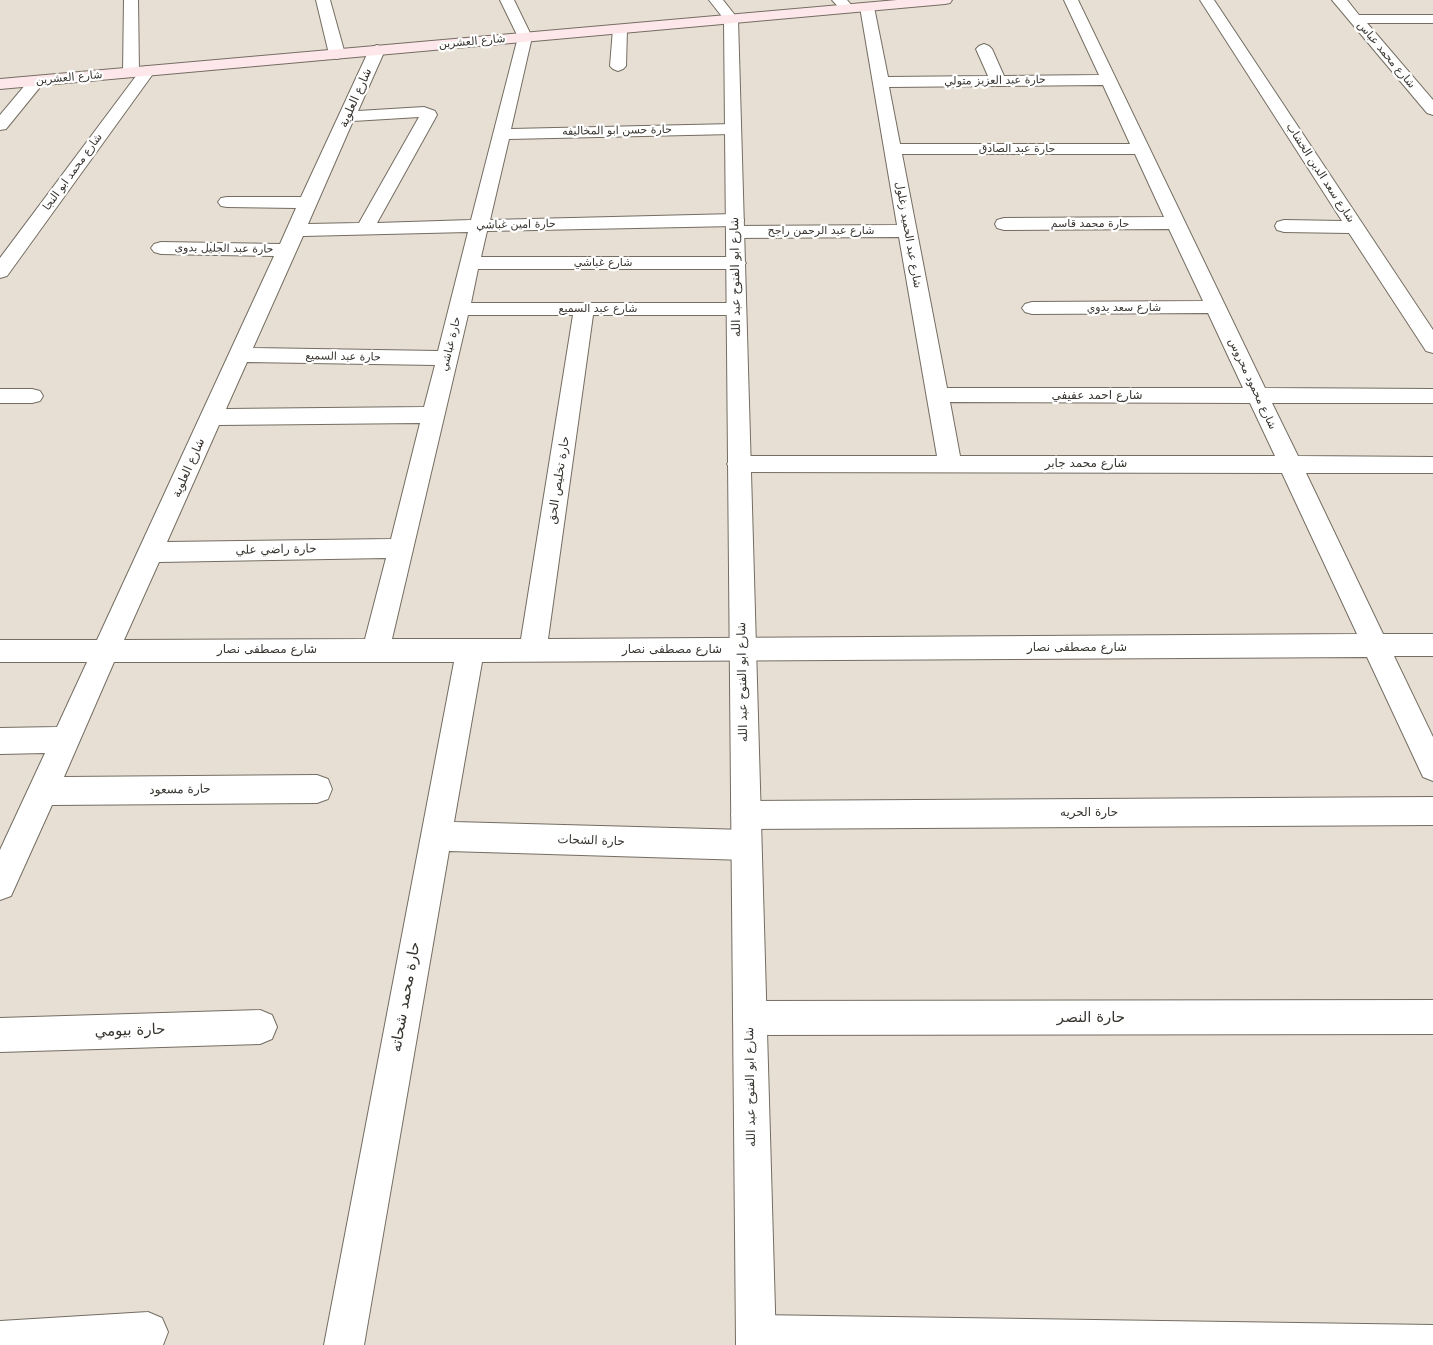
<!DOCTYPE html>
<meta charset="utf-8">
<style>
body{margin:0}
canvas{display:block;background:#e7dfd3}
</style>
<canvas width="1433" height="1345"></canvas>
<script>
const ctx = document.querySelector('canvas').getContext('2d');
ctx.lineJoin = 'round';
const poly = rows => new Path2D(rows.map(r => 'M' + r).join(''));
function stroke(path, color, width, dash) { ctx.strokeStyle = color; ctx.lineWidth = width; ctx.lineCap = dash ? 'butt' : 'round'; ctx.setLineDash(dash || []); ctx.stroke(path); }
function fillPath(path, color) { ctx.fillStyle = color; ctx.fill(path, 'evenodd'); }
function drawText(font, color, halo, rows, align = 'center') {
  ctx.font = font + ' "DejaVu Sans",Cairo,sans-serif'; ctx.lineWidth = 4.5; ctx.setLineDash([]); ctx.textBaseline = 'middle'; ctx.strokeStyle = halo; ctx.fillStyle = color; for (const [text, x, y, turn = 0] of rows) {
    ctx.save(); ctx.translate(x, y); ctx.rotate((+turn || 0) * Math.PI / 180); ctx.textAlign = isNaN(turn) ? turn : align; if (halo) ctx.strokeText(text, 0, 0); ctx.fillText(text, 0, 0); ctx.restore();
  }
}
const minor = poly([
 [124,0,138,0,139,71,141,68,147,66,153,68,155,71,7,276,0,278,0,258,136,76,125,75,123,72,124,0],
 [316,0,330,0,345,54,342,57,337,59,332,57,329,54,316,0],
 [500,0,514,0,532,37,511,129,733,124,739,125,741,129,739,133,733,134,509,139,490,220,735,214,742,216,744,220,742,224,735,226,487,231,481,257,736,257,743,259,746,263,743,267,736,269,478,269,471,303,736,303,743,305,746,309,743,313,736,315,593,315,548,639,1357,634,1282,473,739,472,731,470,727,464,731,458,739,456,937,456,899,237,735,238,728,236,726,232,728,228,735,226,897,225,860,7,862,4,872,4,874,7,888,77,988,76,976,49,979,46,984,44,989,46,992,49,1004,76,1099,75,1064,0,1078,0,1265,388,1433,389,1433,403,1272,403,1298,456,1433,457,1433,473,1306,473,1383,634,1433,634,1433,656,1394,656,1433,737,1433,781,1423,777,1367,657,482,662,454,822,746,830,757,835,761,845,757,855,746,860,449,851,364,1345,324,1345,454,662,114,662,64,777,317,775,328,779,332,789,328,799,317,803,52,805,11,896,0,900,0,850,45,753,0,754,0,728,57,727,87,662,0,662,0,640,97,640,274,256,161,254,154,252,151,248,154,244,161,242,280,244,296,208,227,207,221,206,218,202,221,198,227,197,301,197,369,50,372,47,377,45,382,47,385,50,358,111,424,107,435,111,437,115,377,223,471,220,518,37,500,0],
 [1103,85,1130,144,900,144,889,87,1103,85],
 [419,117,359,223,308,224,353,121,419,117],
 [902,154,1135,154,1164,217,1004,218,997,220,995,224,997,228,1004,230,1169,229,1203,301,1032,302,1025,304,1022,308,1025,312,1032,314,1208,313,1243,388,947,388,902,154],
 [468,232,438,351,253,348,303,236,468,232],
 [468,315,573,315,521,639,392,639,468,315],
 [247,362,435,365,424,407,226,409,247,362],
 [950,402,1250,403,1275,456,960,456,950,402],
 [420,423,391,539,167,542,219,425,420,423],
 [386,558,365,639,124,640,159,562,386,558],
 [832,0,847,0,854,8,852,11,842,11,832,0],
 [1200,0,1214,0,1433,330,1433,353,1426,351,1349,233,1284,232,1277,230,1275,226,1277,222,1284,220,1342,221,1200,0],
 [1332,0,1347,0,1359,15,1433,15,1433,23,1367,23,1433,100,1433,115,1427,113,1332,0],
 [620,25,625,26,627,29,626,66,623,69,618,71,613,69,610,66,613,29,615,26,620,25],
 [37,76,43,78,45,81,6,129,0,130,0,115,31,78,37,76],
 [0,389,32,389,40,391,43,396,40,401,32,403,0,403,0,389],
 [1433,797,1433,825,746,829,735,825,731,815,735,805,746,801,1433,797],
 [1433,1000,1433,1034,750,1035,738,1030,733,1018,738,1006,750,1001,1433,1000],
 [260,1010,272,1015,277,1027,272,1039,260,1044,0,1052,0,1018,260,1010],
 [148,1312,162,1318,168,1332,163,1345,0,1345,0,1321,148,1312],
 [756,1315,1433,1325,1433,1345,740,1345,736,1335,742,1321,756,1315]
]);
const tertiary = poly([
 [709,0,723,0,738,19,776,1345,736,1345,724,19,709,0]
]);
const secondary = poly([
 [897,0,952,0,950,3,945,4,0,89,0,79,897,0]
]);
const farStreetnames = [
 ["شارع العشرين",472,42,-5],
 ["شارع محمد عباس",1386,55,50],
 ["شارع العشرين",69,78,-5],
 ["حارة عبد العزيز متولي",995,81,-1],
 ["حارة حسن ابو المخاليفه",617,131,-1],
 ["حارة عبد الصادق",1017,149],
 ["شارع محمد ابو النجا",73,172,-54],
 ["شارع سعد الدين الخشاب",1320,173,57],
 ["حارة محمد قاسم",1090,224],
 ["حارة امين غباشي",516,225,-1],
 ["شارع عبد الرحمن راجح",821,231],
 ["شارع عبد الحميد زغلول",908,235,80],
 ["حارة عبد الجليل بدوى",224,249,1],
 ["شارع غباشي",603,263],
 ["شارع سعد بدوي",1124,308],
 ["شارع عبد السميع",598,309],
 ["حارة غباشي",451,344,-76],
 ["حارة عبد السميع",343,357,1],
 ["شارع محمود محروس",1252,384,65]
];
const streetNames = [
 ["شارع العلوية",356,98,-66],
 ["شارع ابو الفتوح عبد الله",736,277,-91],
 ["شارع احمد عفيفي",1097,396],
 ["شارع محمد جابر",1086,464],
 ["شارع العلوية",189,468,-66],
 ["حارة تخليص الحق",559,480,-81],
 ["حارة راضي علي",276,550,-1],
 ["شارع مصطفى نصار",1077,648],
 ["شارع مصطفى نصار",267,650],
 ["شارع مصطفى نصار",672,650],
 ["شارع ابو الفتوح عبد الله",743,682,-91],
 ["حارة مسعود",180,790,-1],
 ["حارة الحريه",1089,813],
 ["حارة الشحات",591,841,2],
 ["شارع ابو الفتوح عبد الله",751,1087,-91]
];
const nearStreetnames = [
 ["حارة محمد شحاته",406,997,-80],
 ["حارة النصر",1091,1018],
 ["حارة بيومي",130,1031,-2]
];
stroke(minor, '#746d62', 2);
stroke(tertiary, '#746d62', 2);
stroke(secondary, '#746d62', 2);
fillPath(minor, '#fff');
fillPath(tertiary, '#fff');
fillPath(secondary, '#fee7eb');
drawText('11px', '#383530', '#fff', farStreetnames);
drawText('12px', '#383530', '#fff', streetNames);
drawText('15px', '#383530', '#fff', nearStreetnames);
</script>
